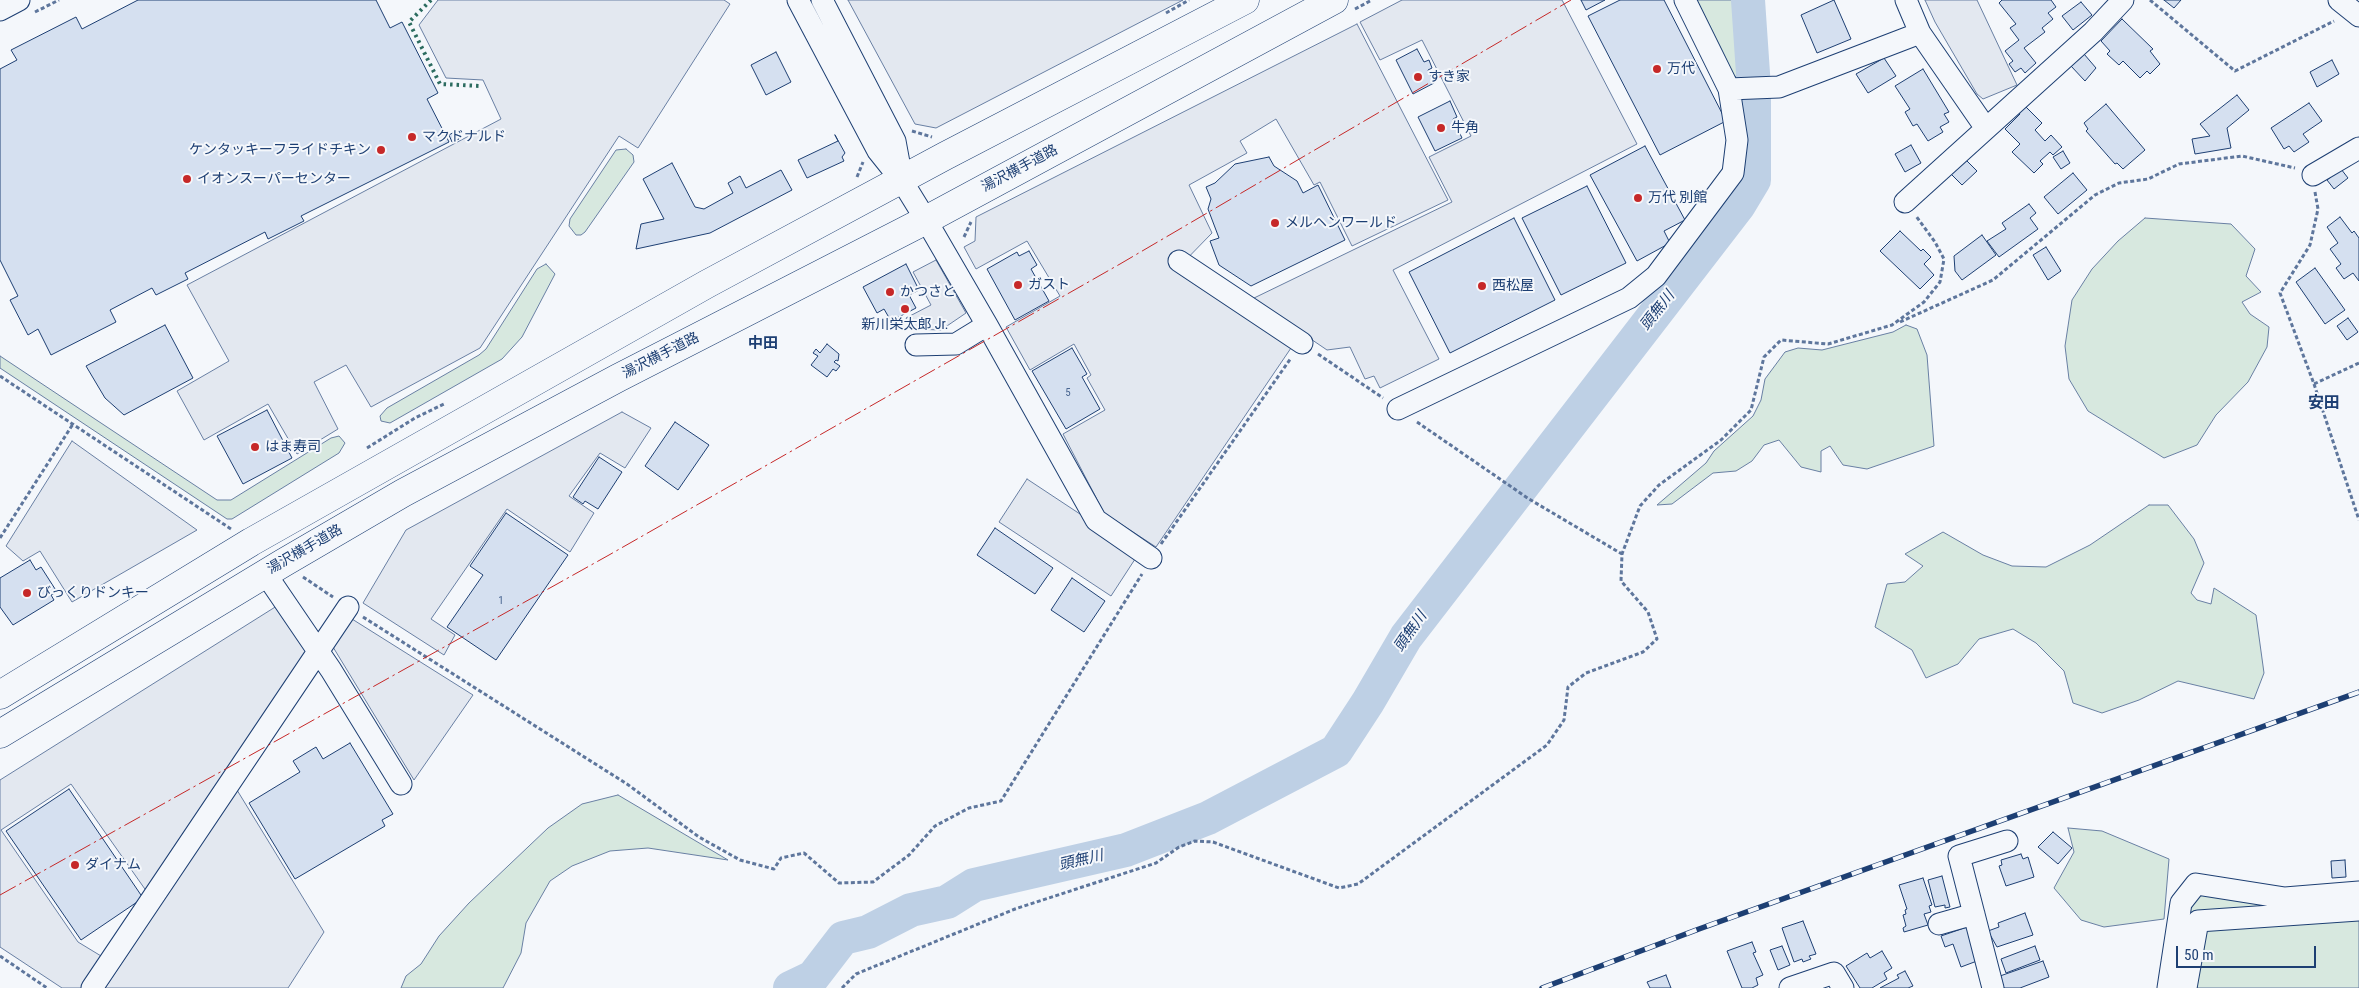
<!DOCTYPE html>
<meta charset="utf-8">
<style>
body{margin:0}
#map{position:relative;width:2359px;height:988px;overflow:hidden;background:#f4f7fb;font-family:"Roboto Condensed",sans-serif}
canvas{display:block}
.scale{position:absolute;left:2176px;top:946px;width:140px;height:22px;box-sizing:border-box;border:2px solid #1d3f73;border-top:0;padding-left:6px;font-size:15px;line-height:18px;white-space:nowrap;color:#1d3f73;-webkit-text-stroke:4px #f4f7fb;paint-order:stroke}
</style>
<div id="map">
<canvas width="2359" height="988"></canvas>
<div class="scale">50 m</div>
</div>
<script>
const ctx = document.querySelector('canvas').getContext('2d');
ctx.lineJoin = 'round';
function fillPath(path, color) { ctx.fillStyle = color; ctx.fill(path, 'evenodd'); }
const poly = rows => new Path2D(rows.map(r => 'M' + r).join(''));
function stroke(path, color, width, dash) { ctx.strokeStyle = color; ctx.lineWidth = width; ctx.lineCap = dash ? 'butt' : 'round'; ctx.setLineDash(dash || []); ctx.stroke(path); }
function drawText(font, color, halo, rows, align = 'center') {
  ctx.font = font + ' "Roboto Condensed","Noto Sans JP",sans-serif'; ctx.lineWidth = 4; ctx.setLineDash([]); ctx.textBaseline = 'middle'; ctx.strokeStyle = halo; ctx.fillStyle = color; for (const [text, x, y, turn = 0] of rows) {
    ctx.save(); ctx.translate(x, y); ctx.rotate((+turn || 0) * Math.PI / 180); ctx.textAlign = isNaN(turn) ? turn : align; if (halo) ctx.strokeText(text, 0, 0); ctx.fillText(text, 0, 0); ctx.restore();
  }
}
const green = poly([
 [1693,0,1738,0,1741,74,1732,78,1693,0],
 [626,149,633,155,634,162,585,232,581,235,576,235,569,226,570,219,616,150,626,149],
 [2145,218,2231,224,2255,249,2246,276,2261,292,2242,302,2250,314,2269,327,2267,347,2248,382,2216,415,2197,445,2164,458,2088,411,2069,379,2065,346,2072,300,2092,269,2118,241,2145,218],
 [546,264,555,274,522,337,502,359,390,423,381,421,380,416,387,408,479,355,486,349,537,269,546,264],
 [1906,325,1917,329,1927,355,1934,446,1867,469,1843,465,1830,446,1821,451,1821,472,1801,467,1779,440,1764,445,1752,461,1736,471,1713,473,1672,504,1657,505,1706,463,1714,451,1753,416,1761,400,1765,379,1785,352,1798,348,1822,350,1893,332,1906,325],
 [0,356,217,500,231,500,331,438,339,436,345,443,339,453,232,519,227,519,0,368,0,356],
 [2149,505,2168,505,2194,539,2204,563,2191,593,2197,600,2211,604,2214,588,2256,615,2264,673,2254,699,2178,681,2139,700,2102,713,2073,703,2064,671,2036,643,2013,629,1979,639,1958,664,1926,678,1912,650,1875,627,1887,584,1905,582,1923,566,1905,554,1943,532,1983,555,2012,566,2046,567,2090,545,2149,505],
 [618,795,728,860,648,848,610,851,572,866,550,881,526,923,521,953,503,988,401,988,406,976,421,964,439,936,469,903,548,828,582,804,618,795],
 [2068,828,2102,831,2169,859,2164,919,2104,927,2081,920,2054,888,2074,852,2068,828],
 [2196,894,2359,900,2359,988,2175,988,2182,932,2196,894]
]);
const parking = poly([
 [438,0,724,0,730,4,638,148,619,136,480,348,371,407,346,365,314,382,338,429,297,454,268,404,204,440,177,391,229,361,187,285,501,119,483,80,446,78,419,25,438,0],
 [848,0,1183,0,936,128,915,124,848,0],
 [1402,0,1562,0,1637,144,1393,270,1439,359,1380,388,1374,376,1365,379,1350,347,1327,350,1252,299,1452,202,1429,157,1471,136,1422,40,1380,60,1360,22,1402,0],
 [1925,0,1977,0,2017,85,1983,99,1977,94,1935,22,1925,0],
 [1357,24,1448,200,1352,246,1320,182,1314,185,1276,119,1240,141,1247,153,1189,185,1212,233,1175,271,1291,348,1156,547,1104,513,1063,434,1105,410,1087,378,1091,375,1074,344,1030,370,1006,327,1060,296,1027,241,976,269,964,247,975,241,976,217,1357,24],
 [936,260,966,313,941,330,912,329,906,318,931,305,913,272,936,260],
 [622,412,651,428,625,468,600,453,569,496,594,513,570,552,507,509,431,619,455,635,444,655,363,603,406,530,622,412],
 [72,441,197,530,72,602,40,551,23,561,6,546,72,441],
 [1027,479,1139,553,1111,596,999,522,1027,479],
 [280,604,308,649,147,892,71,784,1,830,78,942,106,959,86,988,62,988,0,947,0,780,280,604],
 [352,619,473,695,414,780,333,647,352,619],
 [237,790,324,932,288,988,105,988,237,790]
]);
const river = poly([
 [790,988,813,977,843,938,868,932,911,910,947,902,974,885,1126,850,1208,818,1336,751,1368,702,1406,637,1739,205,1754,180,1754,88,1748,0]
]);
const building = poly([
 [138,0,376,0,390,28,402,22,438,93,427,99,449,142,301,216,304,221,268,239,265,232,185,273,188,279,156,295,152,288,110,310,116,322,51,355,38,329,28,335,10,300,18,296,0,260,0,69,17,60,11,50,76,17,82,29,138,0],
 [1581,0,1605,0,1586,10,1581,0],
 [1620,0,1664,0,1726,121,1660,155,1588,16,1620,0],
 [1834,0,1851,39,1817,53,1801,15,1834,0],
 [2002,0,2051,0,2056,7,2048,13,2053,19,2042,28,2045,32,2024,48,2036,63,2025,73,2021,68,2015,72,2009,64,2013,61,2005,51,2019,40,2010,28,2016,24,1999,3,2002,0],
 [2164,0,2181,0,2174,8,2164,0],
 [2081,2,2092,15,2073,30,2062,16,2081,2],
 [2122,19,2153,49,2150,51,2160,64,2150,74,2147,71,2140,78,2123,61,2119,65,2107,54,2110,51,2101,41,2122,19],
 [1417,49,1424,62,1429,60,1432,68,1428,70,1434,83,1413,94,1396,60,1417,49],
 [776,52,791,82,766,95,751,65,776,52],
 [2084,54,2096,68,2085,81,2071,66,2084,54],
 [1884,58,1896,76,1868,93,1856,74,1884,58],
 [2332,60,2339,74,2317,87,2310,72,2332,60],
 [1923,69,1949,112,1944,114,1949,122,1940,127,1943,132,1928,141,1917,124,1913,126,1905,112,1910,109,1895,86,1923,69],
 [2237,95,2249,110,2227,128,2231,148,2195,154,2192,139,2210,136,2200,124,2237,95],
 [1450,101,1457,117,1453,119,1462,138,1435,151,1418,117,1450,101],
 [2022,103,2042,123,2035,130,2045,141,2051,135,2062,147,2053,155,2050,152,2040,161,2043,164,2034,173,2012,152,2020,144,2005,129,2020,114,2016,109,2022,103],
 [2309,103,2322,121,2303,134,2309,142,2294,152,2289,146,2284,149,2271,128,2309,103],
 [2106,104,2145,150,2123,169,2117,163,2115,164,2086,131,2088,129,2084,123,2106,104],
 [456,131,459,139,452,142,449,135,456,131],
 [835,135,845,153,842,157,844,161,807,178,798,160,838,141,835,135],
 [1911,145,1921,163,1905,172,1895,154,1911,145],
 [1645,146,1685,220,1664,231,1670,243,1637,261,1590,175,1645,146],
 [2063,151,2070,163,2061,169,2053,157,2063,151],
 [1269,157,1274,166,1297,181,1303,193,1318,185,1345,240,1251,286,1219,265,1210,241,1219,238,1208,209,1211,199,1206,187,1215,183,1235,164,1269,157],
 [1966,160,1977,171,1962,185,1951,174,1966,160],
 [672,163,695,207,704,209,733,193,728,183,740,176,746,188,781,170,792,190,710,233,636,249,641,224,664,219,643,179,672,163],
 [2341,169,2348,178,2334,189,2327,180,2341,169],
 [2073,173,2087,190,2058,214,2044,197,2073,173],
 [1587,186,1626,263,1561,295,1522,218,1587,186],
 [2029,204,2036,213,2030,218,2038,229,1999,257,1987,241,2006,229,2002,223,2029,204],
 [2340,217,2352,233,2354,231,2359,238,2359,281,2353,273,2344,279,2336,268,2341,264,2330,249,2338,243,2327,227,2340,217],
 [1514,218,1555,300,1450,353,1409,272,1514,218],
 [1900,231,1921,251,1923,249,1931,257,1924,264,1934,275,1920,289,1880,251,1900,231],
 [1982,235,1996,255,1962,280,1955,271,1954,256,1982,235],
 [2046,247,2061,271,2048,280,2033,255,2046,247],
 [1029,251,1037,265,1031,269,1049,301,1015,320,987,269,1017,252,1019,256,1029,251],
 [906,264,919,290,909,295,916,308,891,321,884,309,877,313,863,287,906,264],
 [2315,268,2345,310,2325,324,2296,282,2315,268],
 [2348,318,2358,332,2347,340,2337,326,2348,318],
 [165,325,193,378,124,415,105,398,86,366,165,325],
 [827,344,839,354,838,361,836,360,834,362,840,366,836,371,833,369,827,377,811,365,818,356,813,353,816,349,820,353,827,344],
 [1072,348,1087,374,1082,377,1100,409,1066,429,1032,371,1072,348],
 [267,410,292,458,243,484,217,436,267,410],
 [675,422,709,445,678,490,645,466,675,422],
 [599,457,622,472,598,509,585,501,583,504,573,497,599,457],
 [506,513,568,555,496,660,447,627,483,575,470,566,506,513],
 [995,528,1053,568,1035,594,977,555,995,528],
 [30,560,36,570,41,567,57,592,51,595,54,600,13,625,0,607,0,578,30,560],
 [1072,578,1105,601,1084,632,1051,610,1072,578],
 [350,743,393,814,382,820,385,826,295,879,249,803,300,772,293,761,316,747,323,759,350,743],
 [69,789,143,898,81,940,6,831,69,789],
 [2053,832,2072,848,2058,864,2038,847,2053,832],
 [2021,854,2023,859,2028,857,2034,877,2006,886,1999,866,2002,865,2001,860,2021,854],
 [2345,860,2346,877,2332,878,2331,861,2345,860],
 [1942,876,1950,907,1945,908,1945,905,1935,907,1928,880,1942,876],
 [1923,878,1932,905,1929,906,1931,912,1924,914,1928,925,1904,932,1903,928,1906,926,1903,915,1906,914,1905,910,1907,909,1899,885,1923,878],
 [2025,913,2033,935,1997,947,1988,931,1999,927,1998,923,2025,913],
 [1803,921,1816,954,1809,956,1811,959,1803,962,1802,959,1794,962,1782,928,1803,921],
 [1967,927,1977,961,1961,967,1953,944,1945,947,1941,936,1967,927],
 [1752,942,1756,952,1753,953,1763,975,1756,978,1758,985,1752,988,1742,988,1727,951,1752,942],
 [1782,946,1790,965,1778,970,1770,950,1782,946],
 [2035,946,2040,960,2006,973,2001,959,2035,946],
 [1882,951,1892,968,1884,973,1887,979,1872,988,1860,988,1846,966,1867,953,1870,958,1882,951],
 [2043,961,2049,977,2020,988,2004,988,2000,976,2043,961],
 [1905,971,1913,986,1908,988,1880,988,1899,978,1897,975,1905,971],
 [1666,975,1671,988,1650,988,1647,982,1666,975]
]);
const path = poly([
 [2150,0,2235,71,2334,21],
 [1355,9,1372,0],
 [35,12,59,0],
 [1166,13,1189,0],
 [912,131,932,137],
 [857,177,863,162],
 [2315,192,2318,209,2310,245,2280,293,2314,384,2359,363],
 [964,237,971,222],
 [1900,322,1993,280,2095,195,2119,183,2148,179,2179,164,2242,156,2295,168],
 [1318,354,1383,398],
 [0,376,231,529],
 [2314,384,2359,520],
 [1417,422,1529,499,1622,554],
 [367,448,415,418,444,404],
 [0,538,73,424],
 [1161,544,1291,358],
 [303,577,333,597],
 [363,617,627,784,699,837,740,860,774,869,781,858,804,853,839,883,873,882,909,855,935,826,969,808,1001,801,1142,574],
 [0,956,47,988],
 [842,988,856,974,1015,909,1156,863,1179,847,1195,841,1213,842,1339,888,1358,884,1547,745,1564,720,1568,687,1586,673,1643,652,1657,639,1648,612,1621,581,1622,554,1640,506,1659,485,1721,440,1751,410,1764,357,1781,340,1828,344,1892,325,1924,302,1940,282,1944,259,1935,242,1916,216]
]);
const minor = poly([
 [798,0,878,151,902,181,926,220,987,325,1096,520,1151,558],
 [822,0,895,141,902,179],
 [1685,0,1729,89,1779,87,1920,33],
 [1906,0,1920,33,1985,127],
 [2339,0,2359,16],
 [0,10,19,0],
 [2313,175,2359,148],
 [1905,202,2093,32,2123,0],
 [1179,261,1302,343],
 [916,345,956,344,987,325],
 [1398,409,1629,298,1656,276,1733,173,1737,140,1729,89],
 [265,573,331,670,401,784],
 [1939,924,1974,914],
 [92,988,348,607],
 [1790,988,1834,973,1843,988],
 [1993,988,1959,856,2007,841],
 [2168,988,2181,903,2196,884,2285,898,2359,892],
 [2186,988,2198,921,2359,910]
]);
const highway = poly([
 [0,695,251,542,707,284,945,156,1245,0],
 [0,734,283,563,403,493,618,378,926,220,1334,0]
]);
const rail = poly([
 [1542,988,1699,929,2359,692]
]);
const hedge = poly([
 [431,0,409,22,440,84,481,86]
]);
const power = poly([
 [0,895,609,555,1120,264,1571,0]
]);
const markers = [
 [1657,69,5,"#c62828"],
 [1418,77,5,"#c62828"],
 [1441,128,5,"#c62828"],
 [412,137,5,"#c62828"],
 [381,150,5,"#c62828"],
 [187,179,5,"#c62828"],
 [1638,198,5,"#c62828"],
 [1275,223,5,"#c62828"],
 [1018,285,5,"#c62828"],
 [1482,286,5,"#c62828"],
 [890,292,5,"#c62828"],
 [905,309,5,"#c62828"],
 [255,447,5,"#c62828"],
 [27,593,5,"#c62828"],
 [75,865,5,"#c62828"]
];
const numberNames = [
 ["5",1068,393],
 ["1",501,601]
];
const poiNames = [
 ["万代",1667,69],
 ["すき家",1428,77],
 ["牛角",1451,128],
 ["マクドナルド",422,137],
 ["ケンタッキーフライドチキン",371,150,"right"],
 ["イオンスーパーセンター",197,179],
 ["万代 別館",1648,198],
 ["メルヘンワールド",1285,223],
 ["ガスト",1028,285],
 ["西松屋",1492,286],
 ["かつさと",900,292],
 ["新川栄太郎 Jr.",905,325,"center"],
 ["はま寿司",265,447],
 ["びっくりドンキー",37,593],
 ["ダイナム",85,865]
];
const streetNames = [
 ["湯沢横手道路",1020,169,-28],
 ["湯沢横手道路",661,356,-27],
 ["湯沢横手道路",305,550,-30]
];
const waterNames = [
 ["頭無川",1658,311,-52],
 ["頭無川",1411,632,-55],
 ["頭無川",1081,861,-13]
];
const neighbourhoodNames = [
 ["中田",763,344]
];
const quarterNames = [
 ["安田",2324,404]
];
fillPath(green, '#d7e8df');
stroke(green, '#687fa3', 1);
fillPath(parking, '#e3e8f0');
stroke(parking, '#687fa3', 1);
stroke(river, '#bed0e5', 34);
fillPath(building, '#d5e0f0');
stroke(building, '#1d3f73', 1);
stroke(minor, '#1d3f73', 23);
stroke(highway, '#1d3f73', 29);
stroke(path, '#5e769c', 3, [4, 2.5]);
stroke(minor, '#f4f7fb', 21);
stroke(highway, '#f4f7fb', 28);
stroke(rail, '#1d3f73', 5.5);
stroke(rail, '#f4f7fb', 4, [11]);
stroke(hedge, '#2c6c60', 4, [2.5, 4]);
stroke(power, '#c62828', 1, [18, 4, 2.5, 4]);
for (const [x, y, r, color] of markers) { const dot = new Path2D(); dot.arc(x, y, r, 0, 2 * Math.PI); ctx.fillStyle = color; ctx.fill(dot); stroke(dot, '#f4f7fb', 2); }
drawText('11px', '#4b6792', null, numberNames);
drawText('14px', '#1d3f73', '#f4f7fb', poiNames, 'left');
drawText('14px', '#1d3f73', '#f4f7fb', streetNames);
drawText('italic 15px', '#1d3f73', '#f4f7fb', waterNames);
drawText('bold 15px', '#1d3f73', '#f4f7fb', neighbourhoodNames);
drawText('bold 16px', '#1d3f73', '#f4f7fb', quarterNames);
</script>
